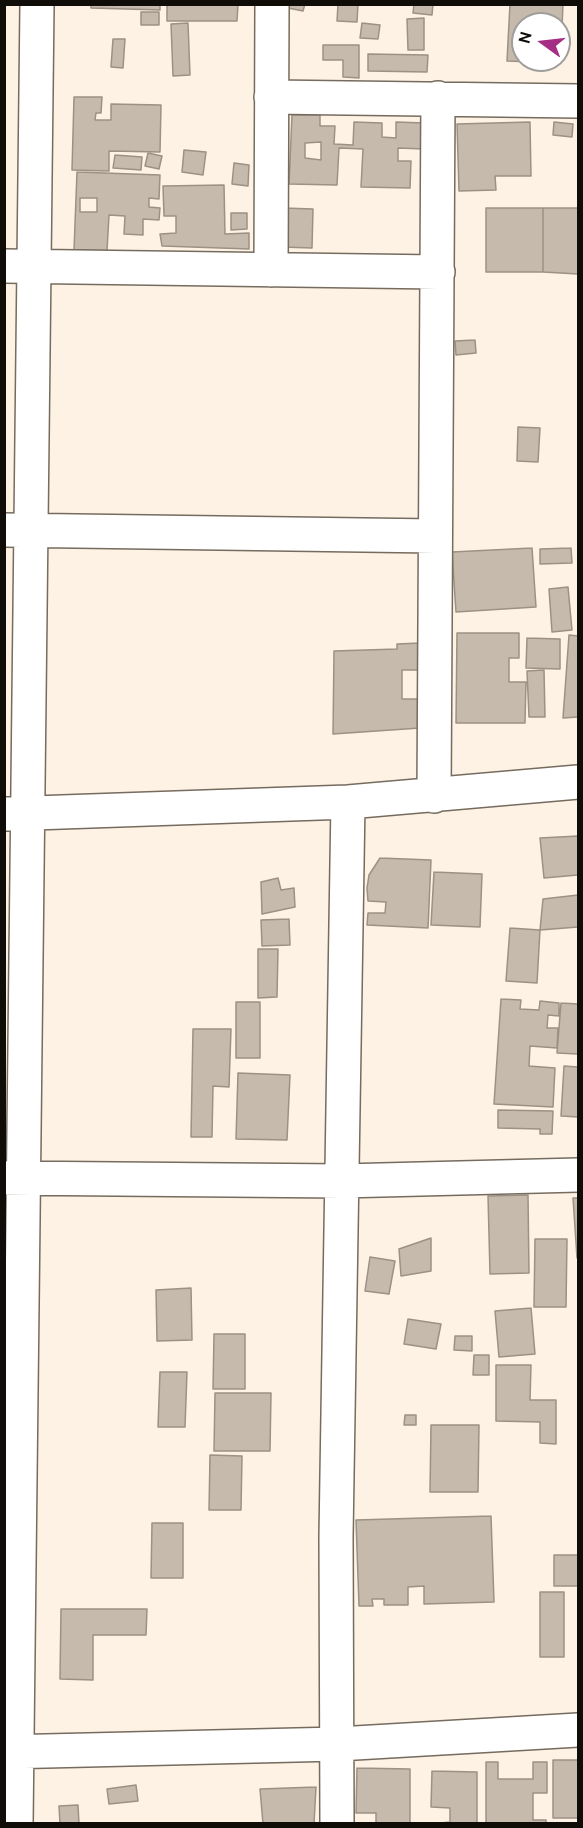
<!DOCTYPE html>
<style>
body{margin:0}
#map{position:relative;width:583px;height:1828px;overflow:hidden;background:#fef2e4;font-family:Cabin,sans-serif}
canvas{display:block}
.frame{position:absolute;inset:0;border:6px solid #100c08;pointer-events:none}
.north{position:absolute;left:511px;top:12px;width:60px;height:60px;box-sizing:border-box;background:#fff;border:2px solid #9f9e9c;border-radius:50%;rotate:285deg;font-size:16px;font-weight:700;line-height:24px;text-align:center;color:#100c08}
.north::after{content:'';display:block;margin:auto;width:21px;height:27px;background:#a52d84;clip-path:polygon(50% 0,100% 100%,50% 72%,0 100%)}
</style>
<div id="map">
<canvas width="583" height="1828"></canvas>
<div class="frame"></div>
<div class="north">N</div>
</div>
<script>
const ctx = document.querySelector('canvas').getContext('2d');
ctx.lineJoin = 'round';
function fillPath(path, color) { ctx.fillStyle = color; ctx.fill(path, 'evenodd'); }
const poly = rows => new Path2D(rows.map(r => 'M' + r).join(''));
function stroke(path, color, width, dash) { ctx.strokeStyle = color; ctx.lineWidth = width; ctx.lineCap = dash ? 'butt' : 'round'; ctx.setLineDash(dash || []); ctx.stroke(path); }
const building = poly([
 [91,4,160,4,160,10,91,8,91,4],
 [167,4,238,4,237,21,167,21,167,4],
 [289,4,305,4,303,11,288,8,289,4],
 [338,4,358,4,357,22,337,21,338,4],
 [414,4,433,4,432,15,413,13,414,4],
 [510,4,563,4,562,27,559,27,559,24,523,24,523,60,560,58,560,63,507,61,510,4],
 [141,12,159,12,159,25,141,25,141,12],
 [424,18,424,50,408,50,407,19,424,18],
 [188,23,190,75,173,76,171,24,188,23],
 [362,23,380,25,378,39,360,38,362,23],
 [113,39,125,39,123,68,111,67,113,39],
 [323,45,359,45,359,78,343,77,343,60,323,60,323,45],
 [368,54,428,55,427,72,368,71,368,54],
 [74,97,102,97,101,113,96,113,95,120,111,120,111,104,161,105,160,152,109,151,109,171,72,170,74,97],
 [292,115,320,115,320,126,335,126,334,144,353,145,354,122,382,123,382,137,396,138,396,122,424,123,424,149,398,148,398,161,411,161,410,188,361,187,363,149,339,148,337,185,289,184,292,115],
 [321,142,321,160,305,158,305,143,321,142],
 [530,122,531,176,495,176,496,190,459,191,457,124,530,122],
 [554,122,573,124,572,137,553,135,554,122],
 [184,150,206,152,203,175,182,172,184,150],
 [148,153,162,156,159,169,145,166,148,153],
 [115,155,142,157,141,170,113,168,115,155],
 [234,163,249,165,248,186,232,184,234,163],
 [77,172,160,175,159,199,149,198,149,207,160,208,159,220,143,219,143,235,124,234,125,216,109,215,107,251,74,250,77,172],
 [80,198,97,198,97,212,80,212,80,198],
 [224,185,225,234,249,233,249,249,162,246,160,234,176,233,176,216,164,216,163,186,224,185],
 [283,208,313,209,312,248,281,247,283,208],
 [486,208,543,208,543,272,486,272,486,208],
 [543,208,578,208,578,274,543,272,543,208],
 [231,213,247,213,247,229,231,230,231,213],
 [475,340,476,353,456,355,455,341,475,340],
 [518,427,540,428,538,462,517,461,518,427],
 [532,548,536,607,456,612,452,552,532,548],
 [571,548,572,563,540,564,540,549,571,548],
 [568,587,572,630,552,632,549,589,568,587],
 [457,633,519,633,519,658,509,658,509,682,526,682,525,723,456,723,457,633],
 [569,635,578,636,578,717,563,718,569,635],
 [527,638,560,639,560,669,526,668,527,638],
 [421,643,420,670,402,670,402,699,420,699,420,728,333,734,334,651,397,649,397,644,421,643],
 [544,670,545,717,529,717,527,671,544,670],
 [578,836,578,875,544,878,540,838,578,836],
 [380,858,431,860,428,928,367,925,368,913,385,913,386,902,368,901,367,888,369,875,380,858],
 [434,872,482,874,480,927,431,925,434,872],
 [278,878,281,890,294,888,295,907,262,914,261,882,278,878],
 [578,895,578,927,540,930,543,899,578,895],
 [289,919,290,945,262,946,261,920,289,919],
 [510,928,540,930,537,983,506,981,510,928],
 [258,949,278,949,277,997,258,998,258,949],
 [501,999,521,1000,520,1009,539,1010,540,1001,559,1003,559,1016,548,1015,547,1028,558,1028,557,1048,530,1046,529,1066,555,1068,553,1107,494,1104,501,999],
 [236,1002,260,1002,260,1058,236,1058,236,1002],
 [561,1003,578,1004,578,1054,557,1053,561,1003],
 [193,1029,231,1029,229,1087,213,1086,212,1137,191,1137,193,1029],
 [564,1066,578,1067,578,1117,561,1116,564,1066],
 [238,1073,290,1075,287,1140,236,1139,238,1073],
 [498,1110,553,1111,552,1134,540,1134,540,1129,498,1128,498,1110],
 [528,1195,529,1273,490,1274,488,1196,528,1195],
 [573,1198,578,1198,578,1258,577,1258,573,1198],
 [431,1238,431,1271,401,1276,399,1249,431,1238],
 [535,1239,567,1239,566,1307,534,1307,535,1239],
 [370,1257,395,1261,389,1294,365,1291,370,1257],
 [191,1288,192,1340,157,1341,156,1290,191,1288],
 [531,1308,535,1354,499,1357,495,1311,531,1308],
 [408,1319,441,1324,436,1349,404,1344,408,1319],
 [214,1334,245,1334,245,1389,213,1389,214,1334],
 [455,1336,472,1336,472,1351,454,1350,455,1336],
 [474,1355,489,1355,489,1375,473,1375,474,1355],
 [496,1365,531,1365,530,1400,556,1400,556,1444,540,1443,540,1422,496,1421,496,1365],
 [160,1372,187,1372,185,1427,158,1427,160,1372],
 [215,1393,271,1393,270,1451,214,1451,215,1393],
 [405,1415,416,1415,416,1425,404,1425,405,1415],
 [431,1425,479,1425,478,1492,430,1492,431,1425],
 [210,1455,242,1456,241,1510,209,1510,210,1455],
 [491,1516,494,1602,424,1604,424,1586,408,1587,408,1605,384,1605,384,1599,372,1599,373,1606,359,1606,356,1520,491,1516],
 [152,1523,183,1523,183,1578,151,1578,152,1523],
 [554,1555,578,1555,578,1586,554,1586,554,1555],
 [540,1592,564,1592,564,1657,540,1657,540,1592],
 [61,1609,147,1609,146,1635,93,1635,93,1680,60,1679,61,1609],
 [553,1760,578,1760,578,1818,553,1818,553,1760],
 [486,1762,498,1762,498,1779,533,1779,533,1762,547,1762,547,1793,533,1793,533,1820,546,1820,546,1824,486,1824,486,1762],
 [357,1768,410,1769,410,1824,376,1824,376,1813,356,1813,357,1768],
 [432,1771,477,1772,477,1824,431,1824,450,1822,450,1808,431,1807,432,1771],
 [136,1785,138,1801,109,1804,107,1789,136,1785],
 [316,1787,314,1824,263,1824,260,1789,316,1787],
 [78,1805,79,1824,60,1824,59,1806,78,1805]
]);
const minor = poly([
 [271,97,578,101],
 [4,266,438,272],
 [271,270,272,4],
 [4,530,435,536],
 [434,796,438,98],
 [5,814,348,802,578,782],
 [4,1178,342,1181,578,1175],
 [4,1752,338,1744,578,1730],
 [16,1824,37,4],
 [337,1824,336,1536,348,802]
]);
fillPath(building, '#c5baac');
stroke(building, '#9c9184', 1.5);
stroke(minor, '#756b5e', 36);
stroke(minor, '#fff', 33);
</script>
